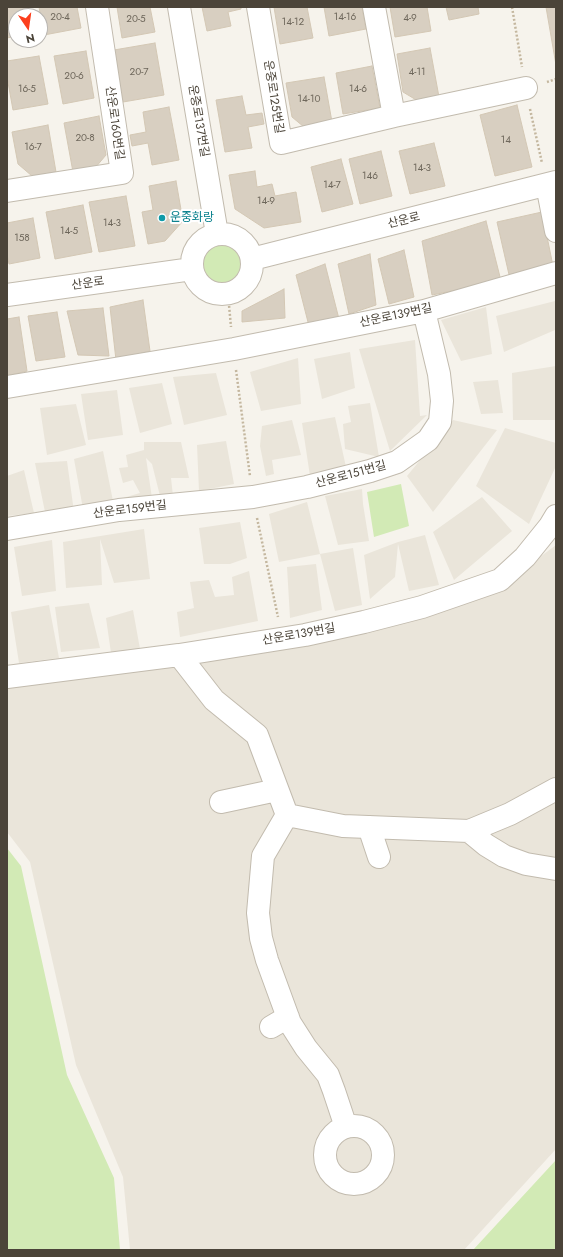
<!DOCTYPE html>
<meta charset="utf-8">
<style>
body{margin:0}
#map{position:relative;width:563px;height:1257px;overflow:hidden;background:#f6f3ec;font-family:Jost,sans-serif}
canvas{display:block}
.frame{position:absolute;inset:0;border:8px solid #4b4439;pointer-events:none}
.north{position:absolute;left:8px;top:8px;width:40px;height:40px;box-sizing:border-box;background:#fff;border:1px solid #b7b4b0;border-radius:50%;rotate:167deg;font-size:11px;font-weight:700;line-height:16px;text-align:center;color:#4b4439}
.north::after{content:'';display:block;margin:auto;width:14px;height:18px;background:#fc3f1d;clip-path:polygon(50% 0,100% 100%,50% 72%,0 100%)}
</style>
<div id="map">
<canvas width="563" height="1257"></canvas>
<div class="frame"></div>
<div class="north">N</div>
</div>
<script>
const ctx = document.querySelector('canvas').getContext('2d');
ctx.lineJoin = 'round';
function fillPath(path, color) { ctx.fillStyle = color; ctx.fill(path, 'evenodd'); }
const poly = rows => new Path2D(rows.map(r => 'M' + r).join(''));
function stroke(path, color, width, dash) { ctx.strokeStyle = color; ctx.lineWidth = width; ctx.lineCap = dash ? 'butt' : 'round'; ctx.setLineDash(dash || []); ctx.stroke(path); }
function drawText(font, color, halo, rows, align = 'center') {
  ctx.font = font + ' Jost,"Noto Sans KR",sans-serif'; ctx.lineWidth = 4; ctx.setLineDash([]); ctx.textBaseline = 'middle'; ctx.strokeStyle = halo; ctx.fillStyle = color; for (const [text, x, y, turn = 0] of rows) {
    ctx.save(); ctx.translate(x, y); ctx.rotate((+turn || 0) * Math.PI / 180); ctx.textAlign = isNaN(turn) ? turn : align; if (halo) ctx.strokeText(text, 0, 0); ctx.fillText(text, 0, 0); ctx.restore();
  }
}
const residential = poly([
 [555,301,555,330,504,352,496,316],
 [486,307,492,354,461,361,441,320],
 [415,340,420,416,427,415,390,451,359,349],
 [350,352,355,388,322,399,314,359],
 [298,358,301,404,261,411,250,372],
 [556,366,556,420,513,420,512,373],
 [216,373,227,415,184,425,173,377],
 [498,380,503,413,481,414,473,382],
 [162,383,172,424,140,433,129,388],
 [117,390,123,435,88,440,81,394],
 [370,403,379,457,345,449,343,424,351,422,348,406],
 [76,404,86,445,47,455,40,408],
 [335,417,346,467,310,476,302,423],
 [292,420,301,455,272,460,274,474,266,476,260,446,262,426],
 [453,420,497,430,433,512,407,476],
 [505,428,556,443,556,466,529,524,476,486],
 [226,441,234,484,199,491,197,445],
 [144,442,181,442,189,478,171,478,173,496,160,496,152,464,146,458,152,498,129,503,123,498,140,493,133,480,123,483,119,468,128,467,126,455,144,450],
 [103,451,114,506,83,509,74,459],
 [67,461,74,512,45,512,35,463],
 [24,470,34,513,7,516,7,476],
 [362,489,363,504,369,541,338,545,325,496],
 [482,497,512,531,454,580,433,532],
 [307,502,320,554,353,548,362,605,335,611,320,554,279,562,269,514],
 [240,522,247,558,230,564,204,564,199,528],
 [144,529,150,579,114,583,100,539,102,585,66,588,63,542],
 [425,535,439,585,409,591,398,544,395,577,370,599,364,555,398,542],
 [52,540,56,591,22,596,14,547],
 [556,545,556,1149,464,1250,130,1250,123,1177,76,1065,30,862,7,832,7,683,302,636,536,560],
 [316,564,322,610,290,618,287,567],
 [249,571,258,621,180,637,177,612,194,608,190,582,209,580,215,597,234,595,232,577],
 [89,603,100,648,61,652,55,607],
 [49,605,59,658,19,663,11,612],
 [133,610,140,649,111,653,106,618]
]);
const green = poly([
 '203 264a20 20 0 1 1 40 0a20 20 0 1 1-40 0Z',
 [401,484,409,526,374,537,367,492],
 [7,848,21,866,67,1075,114,1178,120,1250,7,1250],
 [556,1160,556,1250,473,1250]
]);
const building = poly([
 [7,7,28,7,29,16,16,16,16,36,7,38,7,7],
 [39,7,77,7,81,28,44,35,39,7],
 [117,7,150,7,155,32,122,38,117,7],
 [202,7,241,7,241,9,228,12,231,26,207,31,202,7],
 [274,7,307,7,313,38,280,44,274,7],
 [324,7,362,7,366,29,329,36,324,7],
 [390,7,427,7,431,31,395,37,390,7],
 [446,7,478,7,479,14,449,20,446,7],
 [546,7,556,7,556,65,546,7],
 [155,43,164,95,123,102,114,50,155,43],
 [430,48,439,97,418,101,403,92,397,54,430,48],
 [86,51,94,98,63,104,54,56,86,51],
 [39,56,48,104,13,110,7,77,7,61,39,56],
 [372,66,380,108,343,114,336,73,372,66],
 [324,77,332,122,304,127,292,117,286,83,324,77],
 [242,96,246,115,262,113,264,124,248,127,252,148,225,152,216,100,242,96],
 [517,105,532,167,495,176,480,115,517,105],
 [169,107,179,160,152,165,148,143,132,146,130,135,146,132,143,112,169,107],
 [99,116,106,155,95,168,73,172,64,123,99,116],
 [48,125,56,172,32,176,18,164,12,132,48,125],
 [434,143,445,186,410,194,399,151,434,143],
 [381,151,392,196,360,204,349,159,381,151],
 [341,159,353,204,322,212,311,167,341,159],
 [255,171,257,187,272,184,275,196,296,192,301,222,264,228,235,209,229,175,255,171],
 [176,181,183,221,165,241,148,244,142,212,153,210,149,186,176,181],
 [126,196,135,246,99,252,89,202,126,196],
 [83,205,92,252,55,259,46,212,83,205],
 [542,212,553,266,510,279,497,222,542,212],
 [33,218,40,258,9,264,7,255,7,223,33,218],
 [486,221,501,281,432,295,422,241,486,221],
 [404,250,414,297,389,304,378,259,404,250],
 [370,254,376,305,349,314,338,264,370,254],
 [325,264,339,319,309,326,296,275,325,264],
 [284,289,285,318,242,322,242,311,284,289],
 [143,300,150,351,116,360,110,307,143,300],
 [103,308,109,356,78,355,67,311,103,308],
 [57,312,65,357,36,361,28,316,57,312],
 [19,317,27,371,7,376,7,319,19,317]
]);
const path = poly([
 [512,7,522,67],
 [547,82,556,79],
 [530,109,542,163],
 [228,294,231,327],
 [236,370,250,476],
 [257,518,278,617]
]);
const minor = poly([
 [179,7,217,234],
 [258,7,281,143,394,116,526,88],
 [374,7,394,116],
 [547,185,556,231],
 [7,191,122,173,97,7],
 '192 264a30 30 0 1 1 60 0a30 30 0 1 1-60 0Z',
 [252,259,556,182],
 [7,295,192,269],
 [7,387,234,349,424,311,556,273],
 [7,529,119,510,253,497,307,487,370,471,397,462,428,440,440,422,442,401,439,374,424,311],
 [179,655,214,700,257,735,287,815,263,856,258,913,261,938,267,960,290,1023,306,1048,328,1075,334,1091,346,1127],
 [7,677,179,655,305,635,364,622,422,607,500,580,525,557,550,526,556,516],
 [221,802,277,790],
 [287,815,343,826,469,831,486,845,504,856,526,864,556,869],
 [369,827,379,857],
 [469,831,510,814,556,789],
 [271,1027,288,1017],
 '325 1155a29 29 0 1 1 58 0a29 29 0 1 1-58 0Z'
]);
const markers = [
 [162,218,4,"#0f9aa8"]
];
const numberNames = [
 ["20-4",60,18],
 ["14-16",345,18],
 ["4-9",410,19],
 ["20-5",136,20],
 ["14-12",293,23],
 ["20-7",139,73],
 ["4-11",417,73],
 ["20-6",74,77],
 ["16-5",27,90],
 ["14-6",358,90],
 ["14-10",309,100],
 ["20-8",85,139],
 ["14",506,141],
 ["16-7",33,148],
 ["14-3",422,169],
 ["146",370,177],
 ["14-7",332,186],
 ["14-9",266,202],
 ["14-3",112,224],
 ["14-5",69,232],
 ["158",22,239]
];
const streetNames = [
 ["운중로125번길",273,97,81],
 ["운중로137번길",198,121,80],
 ["산운로160번길",114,123,82],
 ["산운로",404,221,-14],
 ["산운로",88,284,-8],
 ["산운로139번길",396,316,-12],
 ["산운로151번길",351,475,-15],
 ["산운로159번길",130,510,-7],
 ["산운로139번길",299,635,-10]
];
const cultureNames = [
 ["운중화랑",170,218]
];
fillPath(residential, '#eae5da');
fillPath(green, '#d2eab5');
fillPath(building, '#d8cfc1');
stroke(building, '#d3c7b4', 1);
stroke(minor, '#c2bbae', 24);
stroke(path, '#c4b79f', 2.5, [2, 2]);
stroke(minor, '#fff', 22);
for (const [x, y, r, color] of markers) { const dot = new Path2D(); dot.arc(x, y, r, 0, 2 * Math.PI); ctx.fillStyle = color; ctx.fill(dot); stroke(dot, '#fff', 1.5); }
drawText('10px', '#6e675b', null, numberNames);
drawText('12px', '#4b4439', '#fff', streetNames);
drawText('12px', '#0d838f', '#fff', cultureNames, 'left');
</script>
